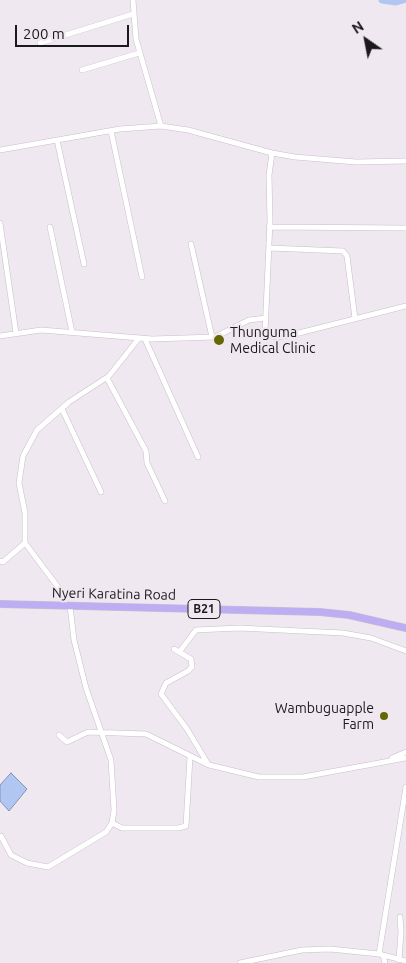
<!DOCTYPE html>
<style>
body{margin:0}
#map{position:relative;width:406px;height:963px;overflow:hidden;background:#f0e8f0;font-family:Ubuntu,sans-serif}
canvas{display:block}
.north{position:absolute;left:341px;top:15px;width:50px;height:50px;-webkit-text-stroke:4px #f0e8f0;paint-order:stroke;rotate:327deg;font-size:14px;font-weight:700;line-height:20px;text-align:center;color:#1c191c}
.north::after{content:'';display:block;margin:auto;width:18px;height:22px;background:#1c191c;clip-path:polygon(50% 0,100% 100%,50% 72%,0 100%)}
.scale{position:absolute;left:15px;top:25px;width:114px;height:22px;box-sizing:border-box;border:2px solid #1c191c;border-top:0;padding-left:6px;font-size:15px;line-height:18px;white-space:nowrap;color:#1c191c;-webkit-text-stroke:4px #f0e8f0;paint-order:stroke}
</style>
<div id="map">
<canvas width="406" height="963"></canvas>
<div class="north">N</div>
<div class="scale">200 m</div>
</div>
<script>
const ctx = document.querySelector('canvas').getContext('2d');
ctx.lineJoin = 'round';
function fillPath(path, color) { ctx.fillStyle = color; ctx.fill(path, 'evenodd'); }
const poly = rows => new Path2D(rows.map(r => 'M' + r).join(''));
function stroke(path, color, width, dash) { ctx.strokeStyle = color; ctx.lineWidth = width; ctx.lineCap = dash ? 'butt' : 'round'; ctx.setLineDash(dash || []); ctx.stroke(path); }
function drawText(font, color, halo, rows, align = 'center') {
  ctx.font = font + ' Ubuntu,sans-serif'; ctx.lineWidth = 4; ctx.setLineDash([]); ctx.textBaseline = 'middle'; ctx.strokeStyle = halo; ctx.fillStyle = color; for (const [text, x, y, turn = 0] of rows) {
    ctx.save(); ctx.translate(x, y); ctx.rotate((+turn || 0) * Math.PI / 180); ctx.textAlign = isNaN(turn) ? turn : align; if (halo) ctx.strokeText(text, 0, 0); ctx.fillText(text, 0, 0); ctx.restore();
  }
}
const water = poly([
 [11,773,27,789,9,811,0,801,0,785,11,773]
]);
const river = poly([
 [382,0,396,2,403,0]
]);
const minor = poly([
 [133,0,136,39,161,126],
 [40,43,133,14],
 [82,70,139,53],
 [111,131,142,277],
 [57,140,84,264],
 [0,150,120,129,161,126,188,130,272,153,295,157,356,162,406,161],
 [272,153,269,175,270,221,265,333,267,335,278,337,295,334,406,306],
 [0,223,16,333],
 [50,227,72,332],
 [269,227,406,228],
 [191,244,212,337],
 [269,248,343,251,347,256,355,319],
 [0,336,41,330,152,339,215,337,249,320,266,318],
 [145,339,198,457],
 [107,378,146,451,147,463,165,501],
 [62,409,101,492],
 [0,561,3,562,25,543],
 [66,607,61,591,25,543,25,513,19,483,23,456,37,430,69,402,109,376,139,338],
 [174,649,191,659,192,667,188,671,166,683,161,694,187,729,208,764],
 [180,651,196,630,239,628,343,633,371,638,406,651],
 [59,735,67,742,88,732,146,734,209,765,259,777,303,777,406,758],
 [392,758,406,752],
 [112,823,122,828,178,828,186,826,190,757],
 [1,836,11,855,27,863,48,867,106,832,112,823,114,810,111,760,86,688,74,640,70,606],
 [379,954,406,787],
 [383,955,385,963],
 [399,960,401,932,400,917],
 [240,963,302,950,330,949,379,954,406,961]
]);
const highway = poly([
 [0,604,320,612,349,615,406,628]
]);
const markers = [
 [219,340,6,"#646703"],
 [384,716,5,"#646703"]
];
const shields = [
 [204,609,32]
];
const shieldNames = [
 ["B21",204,609]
];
const poiNames = [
 ["Thunguma",230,332],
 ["Medical Clinic",230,348],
 ["Wambuguapple",374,708,"right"],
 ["Farm",374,724,"right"]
];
const streetNames = [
 ["Nyeri Karatina Road",114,594,1]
];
fillPath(water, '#b1c6f2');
stroke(water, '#8492b2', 1);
stroke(river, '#b1c6f2', 7);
stroke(minor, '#c7bfc7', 6);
stroke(highway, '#c9c8c9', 8);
stroke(minor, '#fff', 5);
stroke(highway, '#bdadf2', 7);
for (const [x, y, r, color] of markers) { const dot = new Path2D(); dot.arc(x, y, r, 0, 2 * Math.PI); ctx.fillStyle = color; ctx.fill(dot); stroke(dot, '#f0e8f0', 2); }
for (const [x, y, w] of shields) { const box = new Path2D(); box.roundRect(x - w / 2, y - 9.5, w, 19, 4); ctx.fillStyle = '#f0e8f0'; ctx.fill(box); stroke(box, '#1c191c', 1); }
drawText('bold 12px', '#1c191c', null, shieldNames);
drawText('14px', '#1c191c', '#f0e8f0', poiNames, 'left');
drawText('14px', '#1c191c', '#f0e8f0', streetNames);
</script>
